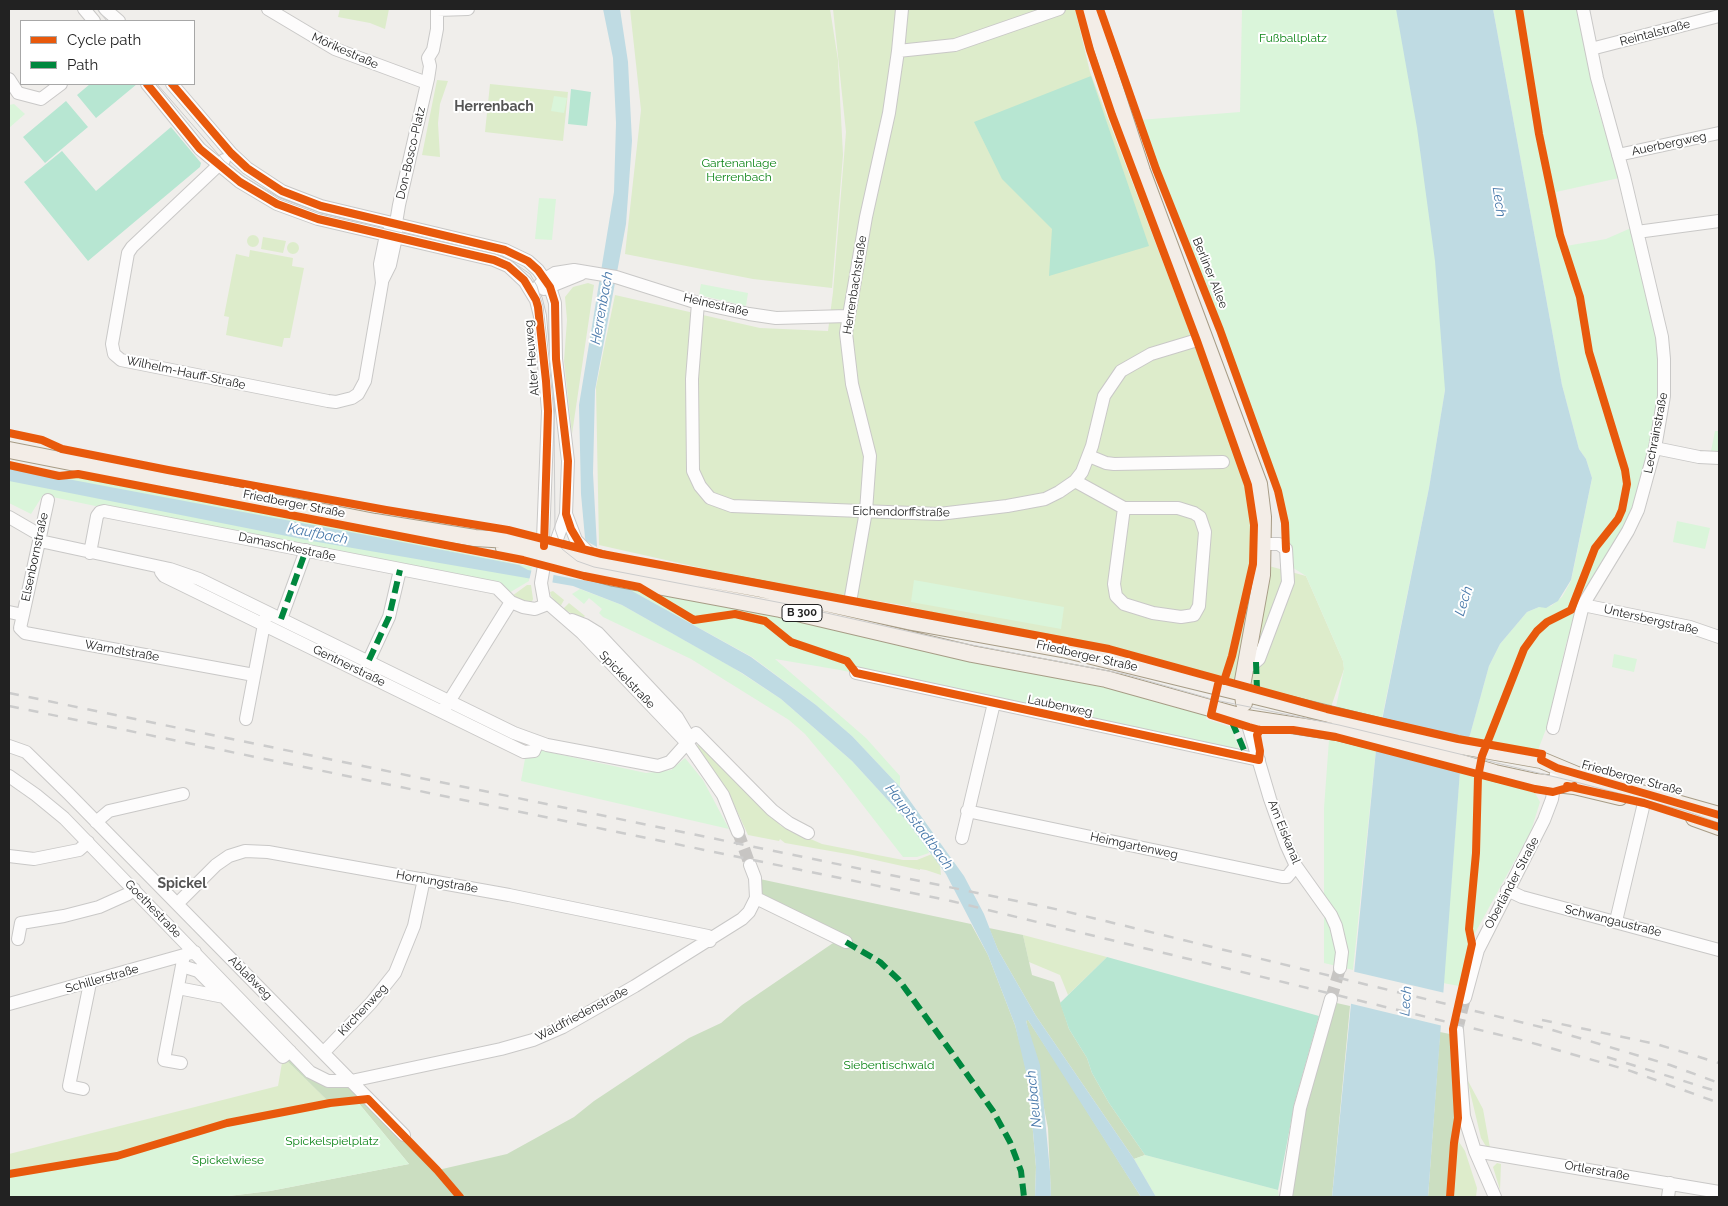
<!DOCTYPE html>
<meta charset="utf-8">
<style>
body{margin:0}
#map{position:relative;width:1728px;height:1206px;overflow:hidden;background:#f0eeeb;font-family:Raleway,sans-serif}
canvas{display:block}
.frame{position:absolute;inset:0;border:10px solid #222;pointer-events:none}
.legend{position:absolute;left:20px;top:20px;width:175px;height:65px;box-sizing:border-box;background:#fff;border:1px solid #a7a7a7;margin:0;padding:6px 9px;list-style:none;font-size:15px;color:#222}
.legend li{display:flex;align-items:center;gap:10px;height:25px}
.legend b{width:25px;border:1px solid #a7a7a7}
</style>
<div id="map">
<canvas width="1728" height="1206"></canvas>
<div class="frame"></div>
<ul class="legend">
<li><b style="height:6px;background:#e8590c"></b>Cycle path</li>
<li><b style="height:6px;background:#00873e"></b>Path</li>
</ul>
</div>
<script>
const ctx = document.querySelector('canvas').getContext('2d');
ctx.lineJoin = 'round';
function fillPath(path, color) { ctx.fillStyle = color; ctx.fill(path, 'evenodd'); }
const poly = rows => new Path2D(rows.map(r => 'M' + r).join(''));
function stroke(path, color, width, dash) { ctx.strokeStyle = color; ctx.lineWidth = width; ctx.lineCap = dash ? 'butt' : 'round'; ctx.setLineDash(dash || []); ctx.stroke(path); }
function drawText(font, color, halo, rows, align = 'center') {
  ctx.font = font + ' Raleway,sans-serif'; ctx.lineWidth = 4; ctx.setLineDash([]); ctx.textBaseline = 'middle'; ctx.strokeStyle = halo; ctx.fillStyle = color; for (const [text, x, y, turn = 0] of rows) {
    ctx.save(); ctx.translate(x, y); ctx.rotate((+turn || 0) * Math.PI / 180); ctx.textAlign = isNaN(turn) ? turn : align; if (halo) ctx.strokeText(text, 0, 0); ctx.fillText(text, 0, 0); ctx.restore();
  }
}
const grass = poly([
 [340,9,389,9,385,29,370,23,338,17],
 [630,9,830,9,838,60,843,155,832,288,753,279,625,254,641,110],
 [833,9,1075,9,1090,72,1235,450,1254,516,1254,562,1306,576,1343,661,1344,669,1331,707,902,605,768,583,599,545,596,387,615,295,760,328,828,331,833,292,846,132],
 [437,80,448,81,440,104,438,123,440,157,422,155],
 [490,84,568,92,563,141,485,132],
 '247 241a6 6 0 1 1 12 0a6 6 0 1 1-12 0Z',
 [263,237,286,241,283,253,261,249],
 '287 248a6 6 0 1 1 12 0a6 6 0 1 1-12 0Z',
 [250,250,293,258,292,266,304,268,290,338,284,338,282,347,226,335,229,317,224,316,236,254,249,257],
 [588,283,594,285,572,434,564,361,567,320,565,297,573,287],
 [527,585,531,585,533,599,531,604,512,596],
 [553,591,564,600,560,607,551,596,550,592],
 [569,603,585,616,582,619,563,609],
 [698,743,703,745,781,826,822,844,903,860,917,860,932,854,940,866,941,875,926,870,920,869,920,870,853,855,785,843,780,839,779,841,748,835,731,798,697,748],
 [1023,935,1107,957,1068,995,1060,975,1029,962],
 [283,1057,330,1103,227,1123,117,1156,9,1174,9,1154,278,1086],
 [1467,1079,1483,1109,1490,1148,1487,1148,1481,1138],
 [1457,1139,1465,1151,1477,1188,1476,1197,1454,1197],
 [1497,1163,1501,1164,1500,1190,1493,1167]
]);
const forest = poly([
 [755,878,971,924,988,955,1015,1025,1022,1051,1029,1085,1036,1167,1035,1197,220,1197,270,1191,409,1164,356,1100,330,1103,283,1057,290,1051,310,1072,351,1081,438,1170,507,1154,574,1117,594,1101,689,1038,721,1023,742,1005,839,939,756,898],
 [989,928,1023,935,1032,975,1054,982,1069,1029,1087,1058,1092,1073,1109,1103,1145,1155,1134,1159,1036,1016,998,950],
 [1332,1002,1350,1006,1332,1197,1289,1197,1304,1111],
 [1026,1020,1028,1020,1061,1070,1141,1197,1051,1197,1048,1128],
 [1440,1032,1450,1034,1457,1139,1454,1197,1428,1197]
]);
const park = poly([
 [1242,9,1403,9,1449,283,1445,390,1429,488,1382,718,1336,707,1344,669,1343,661,1306,576,1287,564,1285,523,1278,491,1220,330,1156,169,1139,120,1240,112],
 [1493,9,1577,9,1596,102,1619,178,1556,192,1566,246,1606,239,1631,228,1657,338,1659,359,1659,391,1654,433,1631,516,1580,602,1566,644,1548,724,1538,750,1469,738,1489,666,1500,644,1527,612,1539,607,1551,606,1562,597,1571,581,1592,478,1586,459,1579,449,1562,385],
 [554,96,567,98,564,113,551,111],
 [14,104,25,114,9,128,9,105],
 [539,198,556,199,552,240,535,239],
 [701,284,748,293,746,306,699,295],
 [1719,422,1719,451,1711,451,1715,431,1718,431],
 [9,465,59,476,78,475,532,567,529,581,509,593,43,495,31,514,9,503],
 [1677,521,1710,528,1705,549,1673,542],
 [914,580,1064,607,1061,629,911,602],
 [630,584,1119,689,1207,714,1206,719,1231,727,1240,752,1053,716,840,670,775,659,866,738,900,776,900,787,852,736,816,705,752,657,628,589],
 [580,589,622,605,732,667,781,699,852,761,906,820,928,849,929,853,917,857,903,857,841,777,805,734,789,720,691,659,603,617,599,613,602,609,589,598,584,604,572,594],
 [1614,654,1637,659,1634,672,1612,667],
 [1329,740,1376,750,1353,970,1324,963,1324,808],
 [539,750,646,773,671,770,685,758,703,780,729,829,521,781,526,753],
 [1460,771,1535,793,1540,802,1531,831,1469,944,1459,986,1443,983],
 [356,1100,409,1164,270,1191,220,1197,9,1197,9,1174,88,1162,117,1156,227,1123],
 [1145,1155,1278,1190,1279,1197,1156,1197,1134,1159]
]);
const pitch = poly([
 [1091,76,1149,246,1049,276,1052,229,1002,179,974,122],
 [90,84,137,84,96,118,77,95],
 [571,89,591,92,587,126,568,124],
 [66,101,88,127,45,163,23,137],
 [171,127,201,163,200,167,88,261,24,182,62,151,96,191],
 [1107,957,1319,1016,1295,1101,1278,1190,1145,1155,1109,1103,1092,1073,1087,1058,1069,1029,1060,1003]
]);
const water = poly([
 [603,9,620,9,628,62,632,141,626,224,595,390,593,473,597,547,586,541,585,538,581,494,579,405,614,192,616,123,613,58],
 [1396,9,1493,9,1562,385,1579,449,1586,459,1592,478,1571,580,1558,601,1546,608,1539,607,1527,612,1500,644,1489,666,1460,771,1428,1197,1332,1197,1376,750,1429,488,1445,390,1435,261,1417,128],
 [9,468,371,536,519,565,528,570,575,579,625,587,751,657,816,705,852,736,900,787,964,876,984,914,998,950,1036,1016,1134,1159,1156,1197,1141,1197,1028,1020,1026,1021,1040,1065,1050,1171,1051,1197,1035,1197,1036,1167,1029,1085,1015,1025,988,955,946,874,906,820,852,761,781,699,742,673,622,605,573,586,312,541,9,481]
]);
const pier = poly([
 [532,568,554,572,552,585,529,581],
 [1351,971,1445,993,1443,1026,1348,1003]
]);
const minorTunnel = poly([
 [738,832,750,865],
 [1331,999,1340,968],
 [1457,1030,1465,998]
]);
const minor = poly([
 [84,9,94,21],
 [105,9,119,21],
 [268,9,335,49,427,83],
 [437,10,468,9],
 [1591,49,1719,16],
 [898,51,955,45,1059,9],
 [9,79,18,93,41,99,61,84],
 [147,84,200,149,240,182,277,204,318,219,494,260,508,266,525,282,536,300,540,316,548,411,543,539,545,560,541,583,544,600,582,633,687,743,723,795,738,832],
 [172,84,231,153,247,168,282,191,321,206,505,250,528,261,538,270,550,287,555,303,556,359,568,461,566,514,556,542,549,554],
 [1618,155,1719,133],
 [224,160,132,247,128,253,112,344,114,354,121,360,328,401,336,402,352,398,358,394,365,381,382,283,380,264,386,235,391,228],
 [1637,232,1719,221],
 [382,281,390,265,396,237,396,223,399,205,428,79,430,66,428,58,433,50,437,29,437,9],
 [544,289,581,274],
 [532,293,545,279,555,273,574,270,616,277,698,303,749,314,776,318,848,316],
 [698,303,692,379,693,471,700,486,710,498,732,506,939,514,1007,506,1045,499,1059,492,1075,481,1082,472,1092,446,1104,396,1121,371,1151,354,1204,338],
 [1655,448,1699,457,1719,458],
 [1089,456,1106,463,1114,464,1223,462],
 [1075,481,1124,508],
 [1124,508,1178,508,1194,513,1200,517,1205,532,1199,606,1194,615,1181,617,1153,613,1124,604,1116,596,1114,584,1124,508],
 [566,514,576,540,593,557],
 [9,517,40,535],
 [40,541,170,569,199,579,514,733,547,745,658,766,670,762,696,733,772,810,789,823,808,833],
 [90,553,97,516,100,512,104,511,497,588,511,602,523,607,535,609,548,604],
 [161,568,161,572,164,576,524,752,534,751,538,742],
 [1583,605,1690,627,1719,637],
 [849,608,866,511,870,456,852,384,846,333,866,217,889,113,898,51,902,9],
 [9,612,23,615,20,628,25,633,254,675],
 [23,615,48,500],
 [281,619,306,550],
 [572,620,585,625,598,633,677,717,686,732,687,743],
 [369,660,389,617,400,570],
 [1244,666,1252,665,1259,659,1288,582,1286,549,1279,544,1263,544],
 [856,673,1259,760],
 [445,708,511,602],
 [1246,718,1270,799,1286,844,1296,866,1331,915,1336,926,1342,952,1340,968],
 [246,719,265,619],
 [1553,728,1583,605,1628,531,1638,510,1655,448,1664,396,1664,359,1662,337,1624,176,1597,78,1583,9],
 [9,746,26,752,69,794,404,1135],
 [9,776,36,795,64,818,310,1072,328,1081,351,1081,501,1049,533,1040,563,1027,635,986,742,919,749,912,756,898,755,878,750,865],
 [967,811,1282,877,1287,877,1296,866],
 [96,822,109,811,183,794],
 [962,838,994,703],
 [9,856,34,859,79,850,88,842],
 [1507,890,1522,897,1719,950],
 [756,898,846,942],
 [178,903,216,865,229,856,245,851,268,852,509,895,708,936,710,941],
 [1616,921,1644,803],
 [18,939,21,923,64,916,99,907,128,894,134,889],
 [182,966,198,971,224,997],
 [178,988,224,997,283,1057,290,1051],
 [1465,998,1478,950,1544,820,1552,799,1557,768],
 [9,1004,195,952],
 [1457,1030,1464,1116,1475,1151,1495,1197],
 [324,1052,371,1003,395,973,414,926,424,879],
 [181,1063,164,1060,184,955],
 [83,1089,69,1086,90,983],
 [1475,1151,1719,1192],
 [1286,1197,1300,1108,1331,999],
 [1668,1197,1670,1183]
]);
const major = poly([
 [1089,9,1142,171,1259,484,1263,517,1262,575,1242,686,1244,703],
 [9,450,375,522,475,538,509,540,562,549,617,563,761,589,912,622,1067,650,1456,745,1541,760,1577,775,1719,815],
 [504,548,614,578,780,609,972,654,1106,679,1246,718,1337,732,1445,758,1495,773,1536,782,1574,786,1620,797],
 [1694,818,1719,827]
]);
const tram = poly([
 [97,9,107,21],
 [157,84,224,161,243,176,279,199,320,214,495,254,510,260,530,274,537,286,543,306,549,358,554,415,555,529,562,549,577,561,594,567,782,603,951,641,1124,674,1215,700,1339,725,1576,782,1686,811,1719,823]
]);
const rail = poly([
 [9,693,1060,910,1549,1029,1670,1065,1719,1083],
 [9,706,951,901,1529,1042,1628,1070,1719,1103],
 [1542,1020,1656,1044,1719,1063],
 [1607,1057,1719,1092]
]);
const quiet = poly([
 [281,619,306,550],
 [369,660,389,617,400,570],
 [1256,662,1257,690],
 [1232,722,1247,757],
 [846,942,880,962,899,980,952,1053,993,1111,1010,1142,1021,1171,1024,1197]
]);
const cycleway = poly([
 [1079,9,1090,50,1112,115,1197,341,1248,485,1254,525,1253,564,1232,656,1224,681],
 [1100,9,1156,169,1220,330,1278,491,1285,523,1286,549],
 [147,84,200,149,240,182,277,204,318,219,494,260,508,266,524,280,536,300,538,307,546,381,548,411,544,546],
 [172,84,231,153,247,168,282,191,321,206,505,250,528,261,538,270,550,287,555,303,556,359,568,461,566,514,571,529,583,549],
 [9,433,42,440,62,449,168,470,386,510,508,530,602,554,1109,649,1327,709,1458,739,1542,754,1541,760,1557,768,1719,815],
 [9,465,59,476,78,474,523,560,584,576,639,587,694,620,735,614,765,621,791,642,847,661,856,673,1259,760,1260,751,1257,735,1260,730],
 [1219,680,1211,715,1249,727,1260,730,1293,730,1336,737,1535,789,1553,792,1574,786],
 [1567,786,1644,803,1719,827],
 [9,1174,117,1156,227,1123,330,1103,368,1099,437,1170,460,1197],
 [1450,1197,1454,1143,1458,1118,1453,1029,1472,944,1469,929,1476,853,1478,777,1482,756,1524,649,1537,631,1547,622,1571,610,1595,548,1618,519,1622,510,1627,484,1625,470,1589,352,1580,297,1560,235,1539,134,1519,9]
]);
const shields = [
 [802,613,40]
];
const shieldNames = [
 ["B 300",802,613]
];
const streetNames = [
 ["Reintalstraße",1655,33,-15],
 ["Mörikestraße",345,51,24],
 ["Auerbergweg",1669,144,-12],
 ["Don-Bosco-Platz",411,153,-77],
 ["Berliner Allee",1210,273,68],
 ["Herrenbachstraße",855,285,-81],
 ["Heinestraße",716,305,13],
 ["Alter Heuweg",532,358,-95],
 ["Wilhelm-Hauff-Straße",186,373,12],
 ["Lechrainstraße",1656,433,-79],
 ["Friedberger Straße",294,504,11],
 ["Eichendorffstraße",901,512,1],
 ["Damaschkestraße",287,547,12],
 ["Elsenbornstraße",35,557,-78],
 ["Untersbergstraße",1651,620,13],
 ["Warndtstraße",122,651,10],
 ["Friedberger Straße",1087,656,13],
 ["Gentnerstraße",349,666,26],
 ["Spickelstraße",627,680,46],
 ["Laubenweg",1060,706,12],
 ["Friedberger Straße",1632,778,15],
 ["Am Eiskanal",1284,832,68],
 ["Heimgartenweg",1134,846,12],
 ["Hornungstraße",437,882,10],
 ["Oberländer Straße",1512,883,-62],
 ["Goethestraße",153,909,46],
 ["Schwangaustraße",1613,921,14],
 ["Ablaßweg",250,978,45],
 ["Schillerstraße",102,979,-16],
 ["Kirchenweg",363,1010,-47],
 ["Waldfriedenstraße",582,1014,-28],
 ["Ortlerstraße",1597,1171,10]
];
const parkNames = [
 ["Fußballplatz",1293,38],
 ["Gartenanlage",739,163],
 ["Herrenbach",739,177],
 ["Siebentischwald",889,1065],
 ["Spickelspielplatz",332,1141],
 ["Spickelwiese",228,1160]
];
const neighbourhoodNames = [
 ["Herrenbach",494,107],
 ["Spickel",182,884]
];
const waterNames = [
 ["Lech",1499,202,82],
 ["Herrenbach",602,308,-80],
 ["Kaufbach",318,534,11],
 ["Lech",1464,601,-73],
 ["Hauptstadtbach",919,827,53],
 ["Lech",1406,1001,-86],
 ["Neubach",1034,1099,-96]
];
fillPath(grass, '#ddeccb');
fillPath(forest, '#cbdec1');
fillPath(park, '#daf5da');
fillPath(pitch, '#b7e6d2');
fillPath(water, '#bfdbe3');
fillPath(pier, '#f0eeeb');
stroke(minorTunnel, '#c7c5c3', 12, [12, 6]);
stroke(minor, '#c9c8c7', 14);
stroke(major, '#a79c86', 18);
stroke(minor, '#fdfcfc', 12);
stroke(major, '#f3ede7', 16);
stroke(tram, '#ccc', 1);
stroke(rail, '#ccc', 2.5, [10, 10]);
stroke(quiet, '#00873e', 6, [12, 6]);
stroke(cycleway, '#e8590c', 8);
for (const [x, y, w] of shields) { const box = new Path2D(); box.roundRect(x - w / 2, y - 8.5, w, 17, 4); ctx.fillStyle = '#fff'; ctx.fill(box); stroke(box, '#222', 1); }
drawText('bold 11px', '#222', null, shieldNames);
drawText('12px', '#222', '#fff', streetNames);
drawText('12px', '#0c8416', '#fff', parkNames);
drawText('bold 14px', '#555', '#fff', neighbourhoodNames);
drawText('italic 14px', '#4a7aab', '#fff', waterNames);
</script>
